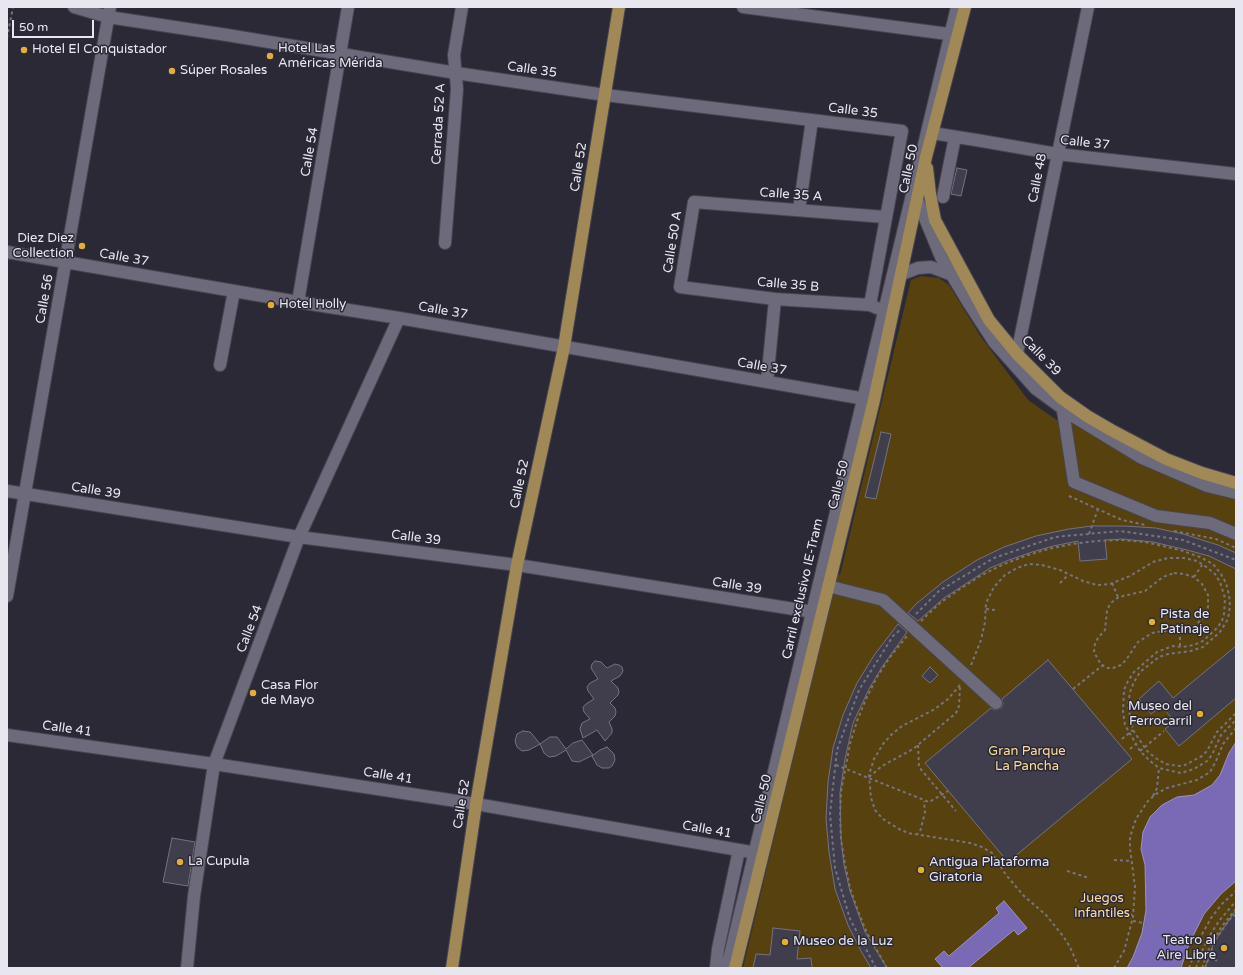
<!DOCTYPE html>
<meta charset="utf-8">
<style>
body{margin:0}
#map{position:relative;width:1243px;height:975px;overflow:hidden;background:#2c2937;font-family:"Varela Round",sans-serif}
canvas{display:block}
.frame{position:absolute;inset:0;border:8px solid #e8e7f0;pointer-events:none}
.scale{position:absolute;left:12px;top:20px;width:82px;height:18px;box-sizing:border-box;border:2px solid #e8e7f0;border-top:0;padding-left:5px;font-size:12px;line-height:14px;white-space:nowrap;color:#e8e7f0;-webkit-text-stroke:3px #2c2937;paint-order:stroke}
</style>
<div id="map">
<canvas width="1243" height="975"></canvas>
<div class="frame"></div>
<div class="scale">50 m</div>
</div>
<script>
const ctx = document.querySelector('canvas').getContext('2d');
ctx.lineJoin = 'round';
function fillPath(path, color) { ctx.fillStyle = color; ctx.fill(path, 'evenodd'); }
const poly = rows => new Path2D(rows.map(r => 'M' + r).join(''));
function stroke(path, color, width, dash) { ctx.strokeStyle = color; ctx.lineWidth = width; ctx.lineCap = dash ? 'butt' : 'round'; ctx.setLineDash(dash || []); ctx.stroke(path); }
function drawText(font, color, halo, rows, align = 'center') {
  ctx.font = font + ' "Varela Round",sans-serif'; ctx.lineWidth = 3; ctx.setLineDash([]); ctx.textBaseline = 'middle'; ctx.strokeStyle = halo; ctx.fillStyle = color; for (const [text, x, y, turn = 0] of rows) {
    ctx.save(); ctx.translate(x, y); ctx.rotate((+turn || 0) * Math.PI / 180); ctx.textAlign = isNaN(turn) ? turn : align; if (halo) ctx.strokeText(text, 0, 0); ctx.fillText(text, 0, 0); ctx.restore();
  }
}
const green = poly([
 [921,276,939,278,949,285,981,337,1028,400,1058,421,1053,397,1236,489,1236,968,743,968,837,574,840,575,911,280]
]);
const water = poly([
 [1236,742,1236,881,1221,894,1204,914,1189,944,1181,968,1127,968,1133,957,1142,933,1146,910,1145,865,1141,849,1143,832,1150,817,1162,805,1177,797,1194,795,1212,785,1220,775,1229,753,1236,742],
 [1004,901,1027,928,1018,935,1014,930,968,968,943,968,935,959,944,951,949,956,999,913,996,908,1004,901]
]);
const building = poly([
 [957,168,967,170,961,196,951,194,957,168],
 [881,432,891,434,876,499,865,497,881,432],
 [1092,526,1124,526,1156,528,1183,534,1218,545,1236,553,1236,569,1209,556,1187,550,1153,542,1122,539,1105,540,1107,559,1080,561,1078,541,1053,546,1032,552,1009,560,990,568,944,598,918,621,908,613,916,604,943,582,977,560,1004,547,1036,536,1069,529,1092,526],
 [898,624,907,632,882,667,869,689,853,723,845,759,840,793,841,838,844,865,850,891,865,932,887,968,871,968,861,951,848,925,835,889,829,852,826,819,828,782,833,748,843,715,857,683,875,654,898,624],
 [1236,646,1236,698,1179,746,1165,729,1175,721,1161,706,1151,714,1139,699,1159,681,1173,698,1236,646],
 [1048,660,1132,759,1008,862,925,763,991,708,995,710,1001,708,1003,704,1002,699,1048,660],
 [595,661,601,662,607,668,615,664,619,665,622,667,623,671,620,676,611,681,618,688,619,692,618,695,610,703,615,708,616,712,615,716,609,722,612,729,612,733,605,741,597,730,583,738,580,729,582,723,590,719,584,712,583,707,586,704,594,699,588,691,587,687,590,683,598,679,591,668,592,664,595,661],
 [930,667,938,675,930,683,922,676,930,667],
 [523,731,530,732,532,734,540,744,550,737,557,737,566,749,573,743,582,740,593,755,579,762,572,761,566,750,556,756,549,757,544,753,540,744,529,750,522,751,517,747,515,741,517,734,523,731],
 [607,747,614,754,615,760,612,766,609,768,602,768,597,765,592,756,600,750,607,747],
 [172,838,195,842,188,886,163,882,172,838],
 [1236,910,1236,968,1205,968,1214,942,1236,910],
 [773,928,800,931,797,959,811,958,812,968,753,968,756,954,770,955,773,928]
]);
const path = poly([
 [7,38,13,7],
 [1069,496,1122,520,1146,525],
 [1174,531,1216,539,1236,548],
 [1089,534,1098,509],
 [1174,573,1184,574,1194,577,1202,584,1208,595,1208,607,1204,616,1198,623,1190,628,1181,631,1164,631,1152,633,1138,642,1126,660,1121,665,1113,668,1106,668,1100,663,1094,652,1095,644,1098,638,1105,630,1107,611,1109,606,1112,602,1119,597,1145,591,1163,577,1174,573],
 [1194,577,1202,565],
 [1060,583,1068,575],
 [1112,583,1118,597],
 [986,609,995,610],
 [916,614,939,591,994,558,1055,537,1120,531,1183,540,1236,560],
 [921,621,940,603,960,589,980,576,1002,565,1025,556,1048,549,1072,544,1096,541,1121,540,1145,542,1180,550,1200,557,1213,564,1221,574,1226,583,1229,595,1230,606,1228,619,1220,632,1203,647,1191,651,1168,654,1159,657,1140,672,1134,682,1130,692,1128,706,1133,730,1147,751,1157,759,1166,764,1179,766,1185,765,1202,756,1207,751,1217,732,1236,713],
 [1180,631,1180,647],
 [971,665,981,640,985,622,986,603,994,587,1005,575,1017,568,1029,564,1042,565,1060,570,1083,581,1097,585,1110,584,1130,576,1153,562,1168,558,1184,558,1197,561,1205,566,1215,574,1220,582,1225,598,1224,614,1222,621,1217,628,1203,641,1194,645,1183,647,1173,646,1157,652,1134,672,1128,681,1124,690,1123,712,1125,725,1140,751,1150,761,1159,768,1181,773,1194,769,1207,761,1212,755,1221,735,1236,720],
 [960,685,948,699,935,709,902,726,891,735,883,744,874,759,869,775,871,798,875,810,883,819,899,829,908,833,970,843,982,847,992,853,1006,875,1024,896,1046,915,1063,936,1070,947,1079,968],
 [1073,689,1103,665],
 [1122,739,1133,730],
 [918,745,919,767,956,811],
 [1130,749,1139,741],
 [1140,751,1164,731],
 [836,765,929,802,948,791],
 [869,777,882,766,913,749,956,713,959,706,960,686],
 [1153,796,1157,788,1159,768],
 [916,835,920,832,925,812,924,801],
 [1114,860,1132,861],
 [1067,871,1089,878],
 [1112,910,1133,915],
 [1133,921,1159,926],
 [1209,957,1218,961],
 [876,968,850,919,835,868,830,814,837,750,859,690,893,636,900,630],
 [887,968,867,933,858,911,850,888,845,864,841,840,840,816,841,792,850,744,857,721,866,699,877,677,890,657,907,636],
 [951,968,951,966],
 [952,968,952,967],
 [1114,968,1124,951,1133,917,1135,887,1130,848,1130,837,1136,819,1148,801,1156,794,1167,788,1197,780,1210,772,1216,761,1223,744,1236,728],
 [1189,968,1200,938,1211,918,1222,904,1236,891],
 [1196,968,1202,951,1210,935,1219,921,1236,901],
 [1202,968,1210,946,1222,926,1236,909],
 [1205,968,1216,939,1229,920,1236,914]
]);
const minor = poly([
 [74,7,108,17,227,35,456,73,605,95,902,131,870,305],
 [743,7,956,35],
 [932,133,976,140,1057,154,1236,174],
 [915,194,941,257,968,302,994,342,1036,389,1073,416,1142,458,1207,486,1236,493],
 [943,197,955,137],
 [799,210,812,120],
 [445,243,457,89,454,55,462,7],
 [7,252,298,302,399,318,871,400],
 [892,278,918,268,931,267,952,275],
 [298,302,348,7],
 [877,308,870,305,775,299,680,287,694,202,885,217],
 [1017,354,1088,7],
 [220,365,234,291],
 [767,382,775,299],
 [1062,404,1074,482,1156,516,1210,523,1236,534],
 [7,491,299,537,517,565,819,613],
 [828,586,883,600,996,703],
 [7,596,110,7],
 [7,735,214,764,476,804,762,854],
 [187,968,194,896,214,764,299,537,399,318],
 [716,968,718,949,739,850],
 [727,968,957,7]
]);
const major = poly([
 [927,168,930,194,935,220,989,320,1017,354,1060,397,1087,416,1111,430,1166,459,1202,473,1236,483],
 [452,968,476,804,517,565,564,347,619,7],
 [735,968,874,400,926,157,965,7]
]);
const markers = [
 [24,50,4,"#e2ae34"],
 [270,56,4,"#e2ae34"],
 [172,71,4,"#e2ae34"],
 [82,246,4,"#e2ae34"],
 [271,305,4,"#e2ae34"],
 [1152,622,4,"#e2ae34"],
 [253,693,4,"#e2ae34"],
 [1200,714,4,"#e2ae34"],
 [180,862,4,"#e2ae34"],
 [921,870,4,"#e2ae34"],
 [785,942,4,"#e2ae34"],
 [1224,948,4,"#e2ae34"]
];
const poiNames = [
 ["Hotel Las",278,49],
 ["Américas Mérida",278,64],
 ["Hotel El Conquistador",32,50],
 ["Súper Rosales",180,71],
 ["Diez Diez",74,239,"right"],
 ["Collection",74,254,"right"],
 ["Hotel Holly",279,305],
 ["Pista de",1160,615],
 ["Patinaje",1160,630],
 ["Casa Flor",261,686],
 ["de Mayo",261,701],
 ["Museo del",1192,707,"right"],
 ["Ferrocarril",1192,722,"right"],
 ["La Cupula",188,862],
 ["Antigua Plataforma",929,863],
 ["Giratoria",929,878],
 ["Teatro al",1216,941,"right"],
 ["Aire Libre",1216,956,"right"],
 ["Museo de la Luz",793,942]
];
const streetNames = [
 ["Calle 35",532,70,8],
 ["Calle 35",853,111,7],
 ["Cerrada 52 A",439,124,-87],
 ["Calle 37",1085,143,6],
 ["Calle 54",310,152,-80],
 ["Calle 52",579,167,-81],
 ["Calle 50",909,169,-78],
 ["Calle 48",1038,178,-79],
 ["Calle 35 A",791,195,4],
 ["Calle 50 A",673,242,-81],
 ["Calle 37",124,258,10],
 ["Calle 35 B",788,285,5],
 ["Calle 56",45,299,-80],
 ["Calle 37",443,311,10],
 ["Calle 39",1041,356,46],
 ["Calle 37",762,367,10],
 ["Calle 52",520,484,-78],
 ["Calle 50",839,485,-76],
 ["Calle 39",96,491,9],
 ["Calle 39",416,538,7],
 ["Calle 39",737,586,9],
 ["Carril exclusivo IE-Tram",803,589,-77],
 ["Calle 54",250,629,-69],
 ["Calle 41",67,729,8],
 ["Calle 41",388,776,9],
 ["Calle 50",762,799,-76],
 ["Calle 52",462,804,-81],
 ["Calle 41",707,830,10]
];
const parkNames = [
 ["Gran Parque",1027,752],
 ["La Pancha",1027,767],
 ["Juegos",1102,899],
 ["Infantiles",1102,914]
];
fillPath(green, '#57420f');
fillPath(water, '#7a6ab5');
stroke(water, '#9b90c7', 1);
fillPath(building, '#403e4c');
stroke(building, '#747282', 1);
stroke(minor, '#474550', 14);
stroke(major, '#474550', 14);
stroke(path, '#767480', 2, [3, 3]);
stroke(minor, '#6d6b7b', 12);
stroke(major, '#a18857', 12);
for (const [x, y, r, color] of markers) { const dot = new Path2D(); dot.arc(x, y, r, 0, 2 * Math.PI); ctx.fillStyle = color; ctx.fill(dot); stroke(dot, '#2c2937', 1.5); }
drawText('13px', '#e8e7f0', '#2c2937', poiNames, 'left');
drawText('13px', '#e8e7f0', '#2c2937', streetNames);
drawText('13px', '#fcdc9e', '#2c2937', parkNames);
</script>
